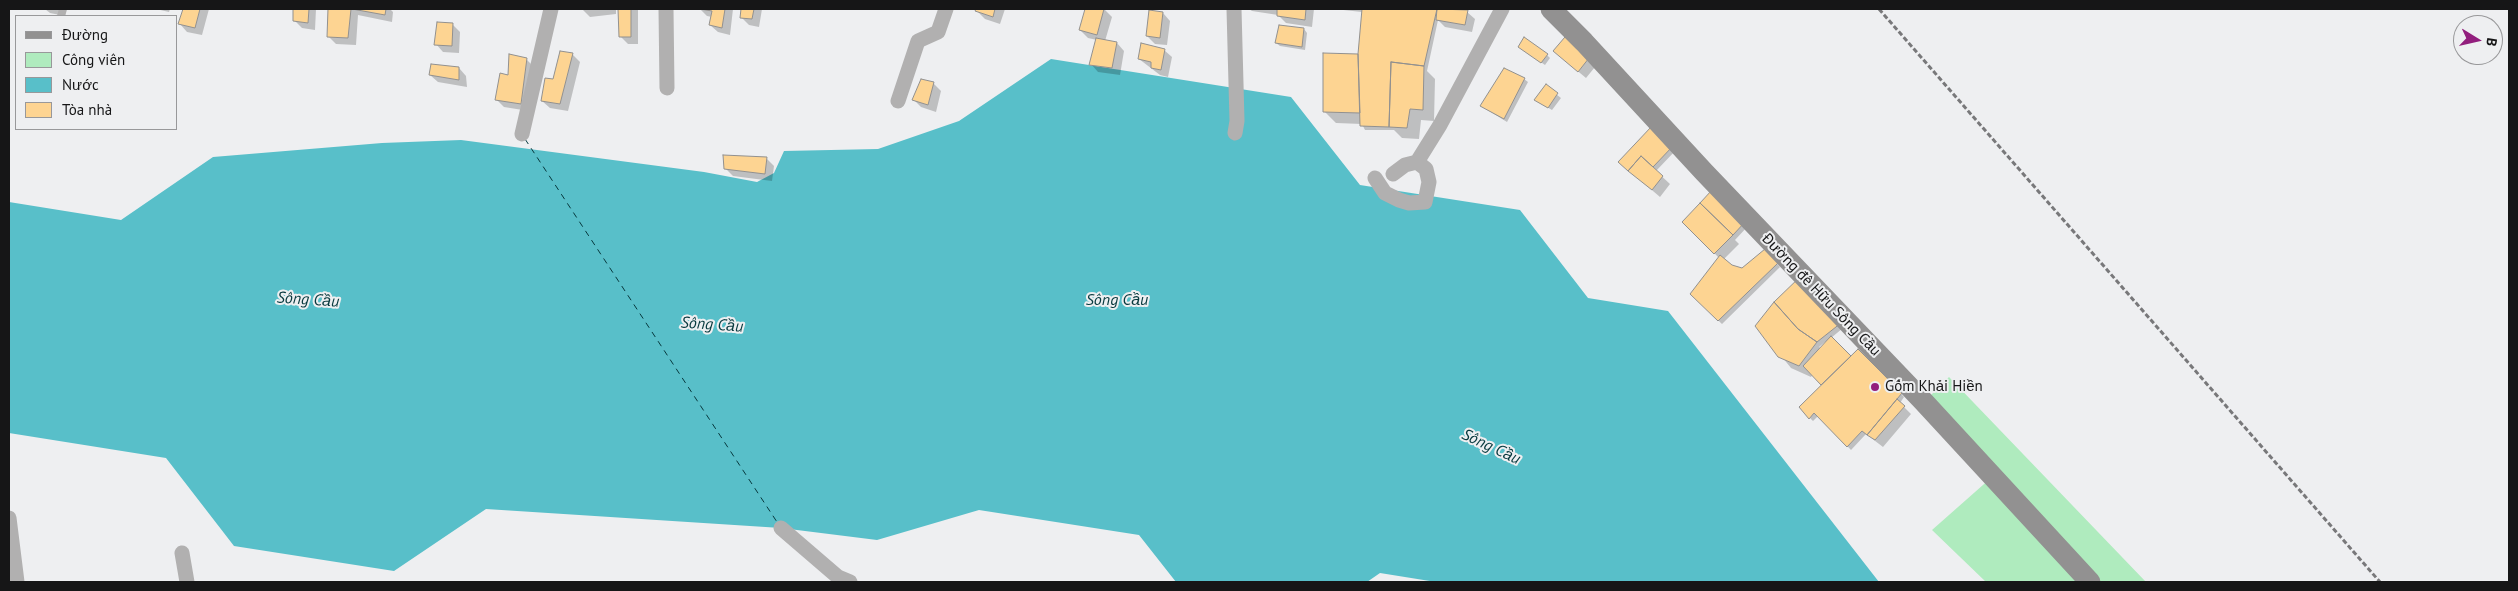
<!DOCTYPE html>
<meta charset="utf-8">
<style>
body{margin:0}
#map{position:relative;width:2518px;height:591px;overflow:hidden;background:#eeeff1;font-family:"PT Sans",sans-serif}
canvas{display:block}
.frame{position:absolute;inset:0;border:10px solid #161617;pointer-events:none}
.legend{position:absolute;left:15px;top:15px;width:162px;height:115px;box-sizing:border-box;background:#eeeff1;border:1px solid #98989a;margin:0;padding:6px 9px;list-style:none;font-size:15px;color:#161617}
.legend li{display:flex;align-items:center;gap:10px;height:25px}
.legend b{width:25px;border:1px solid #98989a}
.north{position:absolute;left:2453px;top:15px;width:50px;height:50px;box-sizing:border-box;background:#eeeff1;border:1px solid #98989a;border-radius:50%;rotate:99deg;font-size:14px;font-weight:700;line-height:20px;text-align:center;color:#161617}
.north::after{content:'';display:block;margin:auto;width:18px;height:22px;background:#921e7d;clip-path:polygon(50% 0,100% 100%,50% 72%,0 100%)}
</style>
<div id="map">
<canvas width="2518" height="591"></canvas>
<div class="frame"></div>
<ul class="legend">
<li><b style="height:6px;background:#929191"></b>Đường</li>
<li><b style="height:14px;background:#afebbe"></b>Công viên</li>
<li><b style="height:14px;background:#58bfc9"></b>Nước</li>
<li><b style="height:14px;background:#fdd492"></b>Tòa nhà</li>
</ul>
<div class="north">B</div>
</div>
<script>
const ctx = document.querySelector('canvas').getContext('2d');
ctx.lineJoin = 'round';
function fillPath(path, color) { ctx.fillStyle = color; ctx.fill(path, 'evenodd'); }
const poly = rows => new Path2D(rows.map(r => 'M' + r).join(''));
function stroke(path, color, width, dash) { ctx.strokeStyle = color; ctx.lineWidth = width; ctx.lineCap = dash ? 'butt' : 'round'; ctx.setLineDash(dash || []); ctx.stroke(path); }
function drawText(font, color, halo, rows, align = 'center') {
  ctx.font = font + ' "PT Sans",sans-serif'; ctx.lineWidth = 4; ctx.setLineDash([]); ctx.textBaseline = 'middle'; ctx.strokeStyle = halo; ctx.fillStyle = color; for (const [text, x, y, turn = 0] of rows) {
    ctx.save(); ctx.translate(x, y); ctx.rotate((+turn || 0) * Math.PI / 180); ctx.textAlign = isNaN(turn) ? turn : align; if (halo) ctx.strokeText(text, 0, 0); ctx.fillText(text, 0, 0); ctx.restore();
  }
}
const green = poly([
 [1949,377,2146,582,1986,582,1932,530,1992,477,1930,396]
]);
const water = poly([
 [1051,59,1291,97,1360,185,1520,210,1588,298,1668,311,1879,582,1436,582,1380,573,1367,582,1176,582,1139,535,979,510,877,540,781,528,486,509,394,571,234,546,166,458,9,433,9,202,121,220,213,157,382,143,461,140,704,172,757,182,774,173,784,151,878,149,959,121]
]);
const shadow = poly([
 [45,9,66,9,65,16,50,13],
 [156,9,170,9,169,12],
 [184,9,209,9,202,35,187,32,180,24],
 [294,9,316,9,315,30,302,28,294,20],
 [390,9,393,12,392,22,358,15,356,45,336,44,328,36,329,10],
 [616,9,616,14,590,17,582,9],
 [619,9,638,9,638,44,628,44,620,36],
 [700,9,733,9,730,35,718,32,710,25,712,17,707,16],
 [742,9,762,9,759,27,749,25,741,17],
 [978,9,1005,9,1000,24,985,19,977,11],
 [1087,9,1104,9,1112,17,1105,41,1117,43,1124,51,1120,75,1098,72,1091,64,1097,40,1088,38,1080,30],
 [1249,9,1314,9,1312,27,1286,23,1278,15,1252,11],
 [1334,9,1450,9,1467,12,1475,19,1472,32,1445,27,1438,20,1427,71,1435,79,1434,121,1421,120,1419,139,1402,138,1394,130,1365,130,1362,124,1336,123,1324,111,1359,57,1362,12],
 [1163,13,1170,21,1167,45,1155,44,1147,36],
 [452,24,460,32,459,53,443,52,436,44],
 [1304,29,1307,33,1305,50,1280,46,1276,43],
 [1519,47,1547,55,1550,58,1545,65],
 [1164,50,1172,57,1168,77,1160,75,1139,59],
 [572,54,580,62,568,111,550,108,542,101],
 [1562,58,1588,59,1595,67,1586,78],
 [526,59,534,67,529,111,504,107,497,100,509,77],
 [459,68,466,76,467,87,438,82,430,75],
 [1524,79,1528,82,1507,122,1481,106],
 [933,83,941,91,936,112,921,107,913,99],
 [1546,86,1561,98,1552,110,1540,103],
 [1652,128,1676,150,1656,171,1670,184,1660,197,1619,162],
 [766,158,774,166,772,181,733,176,725,168],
 [1684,222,1748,226,1735,240,1739,244,1723,260,1731,266,1742,270,1765,251,1780,267,1722,324,1691,294,1719,258],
 [1849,323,1831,338,1851,358,1858,350,1904,397,1900,403,1911,414,1883,447,1866,434,1851,450,1818,416,1813,421,1810,418,1823,385,1813,374,1811,377,1791,368,1757,326],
 [1826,341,1821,349,1819,347]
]);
const ferry = poly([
 [525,139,777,522]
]);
const building = poly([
 [183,9,200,9,195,28,178,24,183,9],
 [293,9,309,9,308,23,293,21,293,9],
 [328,9,351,9,348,38,327,37,328,9],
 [352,9,386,9,385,15,352,9],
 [618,9,631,9,631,37,619,37,618,9],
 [700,9,725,9,722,28,709,25,712,11,700,9],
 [741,9,754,9,752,19,740,18,741,9],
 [976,9,995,9,993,17,975,11,976,9],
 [1085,9,1104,9,1097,35,1079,30,1085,9],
 [1277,9,1306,9,1305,20,1277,16,1277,9],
 [1362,9,1437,9,1424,66,1391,62,1389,127,1360,126,1358,54,1362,9],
 [1437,9,1468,10,1465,25,1436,20,1437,9],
 [1149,10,1163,12,1160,38,1146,36,1149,10],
 [437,22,453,23,452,46,434,45,437,22],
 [1279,25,1304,28,1302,47,1275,43,1279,25],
 [1524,37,1548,54,1541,63,1518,47,1524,37],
 [1565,37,1589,58,1578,72,1553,51,1565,37],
 [1096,38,1117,42,1112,68,1089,65,1096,38],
 [1141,43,1165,49,1161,70,1151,68,1151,62,1138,59,1141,43],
 [560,51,573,53,560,104,541,101,545,78,553,79,560,51],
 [1323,53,1358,54,1360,113,1323,112,1323,53],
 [509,54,527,58,521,104,495,100,500,73,508,75,509,54],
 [1391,62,1424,66,1423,110,1410,109,1407,128,1389,127,1391,62],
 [431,64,459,67,459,80,429,75,431,64],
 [1504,68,1525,78,1504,119,1480,106,1504,68],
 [921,79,934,82,928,105,912,100,921,79],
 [1546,84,1558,93,1548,108,1534,100,1546,84],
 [1652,126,1673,146,1653,167,1641,156,1628,171,1618,162,1652,126],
 [723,155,767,157,765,174,724,169,723,155],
 [1641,156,1663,176,1652,190,1628,171,1641,156],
 [1712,190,1745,222,1733,235,1700,203,1712,190],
 [1700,203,1733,235,1714,254,1682,222,1700,203],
 [1765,249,1778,263,1718,321,1690,294,1720,255,1732,265,1742,268,1765,249],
 [1803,274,1846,319,1817,342,1798,329,1774,302,1803,274],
 [1774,302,1798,329,1817,342,1799,366,1778,357,1755,326,1774,302],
 [1831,336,1851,356,1821,385,1803,366,1831,336],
 [1858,349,1902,393,1867,435,1862,431,1847,447,1814,413,1809,419,1799,407,1858,349],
 [1897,399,1905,406,1875,440,1867,435,1897,399]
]);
const path = poly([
 [1879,9,2380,582]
]);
const service = poly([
 [61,16,63,9]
]);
const minor = poly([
 [666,9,667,88],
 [1234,9,1237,121,1235,133],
 [898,101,918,41,938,32,946,9],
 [522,134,551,9],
 [1393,174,1405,165,1417,162],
 [1375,178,1385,193,1399,200,1409,203,1425,202,1429,182,1426,169,1417,162,1440,125,1502,9],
 [9,518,17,582],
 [781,528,838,577,850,582],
 [182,553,187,582]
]);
const secondary = poly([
 [1551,9,1584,42,1704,172,1923,401,2090,582]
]);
const markers = [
 [1875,387,5,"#921e7d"]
];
const streetNames = [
 ["Đường đê Hữu Sông Cầu",1821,295,46]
];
const poiNames = [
 ["Gốm Khải Hiền",1885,387]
];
const waterNames = [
 ["Sông Cầu",308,300,4],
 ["Sông Cầu",1117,300],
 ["Sông Cầu",712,325,4],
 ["Sông Cầu",1491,447,25]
];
fillPath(green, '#afebbe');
fillPath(water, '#58bfc9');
fillPath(shadow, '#0003');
stroke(ferry, '#07393e', 1, [6, 5]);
fillPath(building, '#fdd492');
stroke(building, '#91908f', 1);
stroke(path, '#78787a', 3, [5, 2.5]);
stroke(service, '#b1b0b0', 8);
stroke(minor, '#b1b0b0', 15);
stroke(secondary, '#929191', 21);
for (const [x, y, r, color] of markers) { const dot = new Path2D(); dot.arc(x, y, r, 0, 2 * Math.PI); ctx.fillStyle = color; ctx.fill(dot); stroke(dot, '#eeeff1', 2); }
drawText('15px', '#161617', '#eeeff1', streetNames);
drawText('15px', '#161617', '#eeeff1', poiNames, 'left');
drawText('italic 16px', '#07393e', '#eeeff1', waterNames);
</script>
